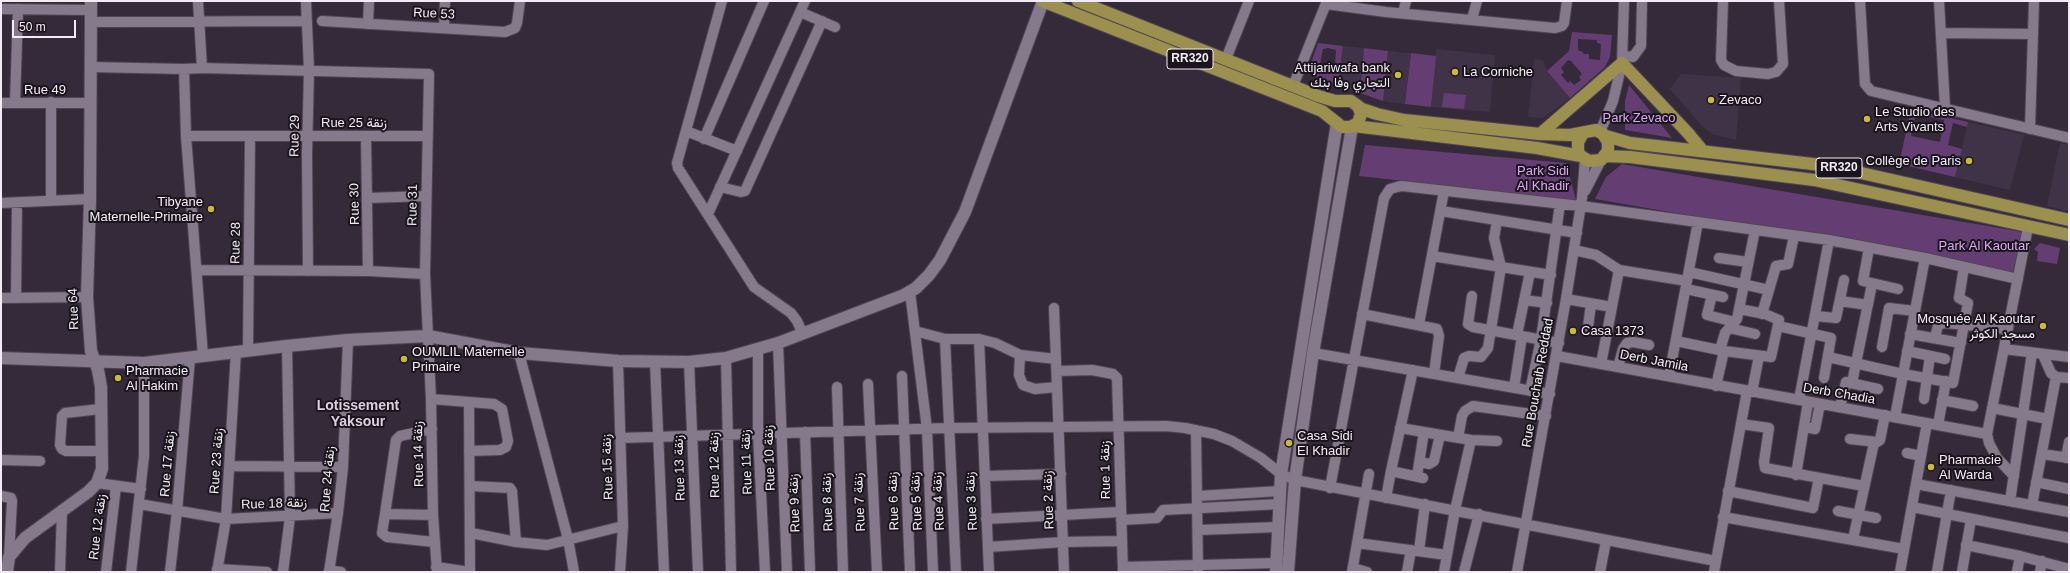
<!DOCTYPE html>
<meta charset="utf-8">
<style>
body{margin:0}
#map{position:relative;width:2070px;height:573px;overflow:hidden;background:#352a39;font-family:Arial,sans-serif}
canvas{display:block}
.frame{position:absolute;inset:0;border:2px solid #f3ecf6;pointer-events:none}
.scale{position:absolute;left:12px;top:20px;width:64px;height:18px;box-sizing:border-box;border:2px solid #f3ecf6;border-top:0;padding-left:5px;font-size:12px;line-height:14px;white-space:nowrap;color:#f3ecf6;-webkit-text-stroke:3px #1a151c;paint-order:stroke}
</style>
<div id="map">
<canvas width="2070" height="573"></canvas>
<div class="frame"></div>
<div class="scale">50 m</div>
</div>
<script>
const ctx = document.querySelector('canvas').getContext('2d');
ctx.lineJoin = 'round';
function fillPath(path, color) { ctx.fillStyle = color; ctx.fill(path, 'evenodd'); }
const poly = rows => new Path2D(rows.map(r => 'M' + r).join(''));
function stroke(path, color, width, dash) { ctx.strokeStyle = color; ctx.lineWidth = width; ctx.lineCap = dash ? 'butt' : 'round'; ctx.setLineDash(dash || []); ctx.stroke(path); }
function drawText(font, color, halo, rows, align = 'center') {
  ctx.font = font + ' Arial,Vazirmatn,sans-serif'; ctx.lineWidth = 4; ctx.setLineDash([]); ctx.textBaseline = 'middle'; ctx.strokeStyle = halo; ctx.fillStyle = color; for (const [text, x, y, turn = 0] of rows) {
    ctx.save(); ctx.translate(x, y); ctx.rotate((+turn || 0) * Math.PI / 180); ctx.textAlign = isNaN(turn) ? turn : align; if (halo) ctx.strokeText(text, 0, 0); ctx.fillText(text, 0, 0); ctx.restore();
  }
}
const built = poly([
 [1343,46,1364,48,1360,93,1338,85],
 [1436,49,1495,55,1490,112,1431,107],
 [1388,51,1411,53,1405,104,1383,101],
 [1534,59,1543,60,1547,71,1570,98,1543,118,1528,117],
 [1681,74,1741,78,1736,140,1712,134,1702,126,1670,89],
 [1968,122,2024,135,2010,190,1955,177],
 [2060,143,2069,145,2069,211,2047,206]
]);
const green = poly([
 [1572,32,1612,35,1610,57,1605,67,1570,98,1547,71,1569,51],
 [1578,39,1597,40,1597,43,1601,44,1600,60,1589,59,1589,54,1583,54,1583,52,1578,50],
 [1568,60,1571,61,1582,74,1579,77,1581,80,1574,85,1570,81,1568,83,1561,75,1564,72,1561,68],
 [1318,43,1343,46,1338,85,1315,76,1312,71,1310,66],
 [1328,48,1336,50,1335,67,1320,64,1323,49],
 [1364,48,1388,51,1383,101,1360,93],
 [1411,53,1436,56,1431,107,1405,104],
 [1629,85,1672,138,1625,130,1625,101],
 [1444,93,1466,95,1464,109,1442,107],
 [1911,109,1968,122,1967,127,1953,123,1948,145,1962,149,1955,177,1899,164],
 [1916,114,1944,120,1940,142,1911,136],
 [1365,145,1566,163,1576,200,1359,176],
 [1622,164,2023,232,2013,272,1595,199,1606,177],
 [2040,243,2060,248,2057,264,2037,261,2038,252,2034,249]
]);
const street = poly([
 [198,1,202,68],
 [306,1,309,70,307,155,308,271],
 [722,1,677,163,678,168,754,287,791,313,797,321,803,334],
 [1723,1,1721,60,1724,65,1736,71,1768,74,1776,72,1783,64,1779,1],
 [1860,1,1865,84,1871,91,2069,138],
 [1939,1,1945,107],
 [1326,4,1386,12,1555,28,1562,26,1564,23,1567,1],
 [1,9,90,10],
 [800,12,835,27],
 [1403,13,1406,1],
 [1472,19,1477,1],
 [322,21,505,32,515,28,517,23,520,1],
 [91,22,307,21],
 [368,24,369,1],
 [444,28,445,1],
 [1942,33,2032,34],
 [1623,56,1633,57,1641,46,1642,1],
 [1226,59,1249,1],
 [90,67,184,69,202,68,429,74,425,274,431,399,433,515,437,572],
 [184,69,186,136,203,356],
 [1293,86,1327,1],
 [1,103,90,103],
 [15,103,18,9],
 [2030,129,2034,1],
 [686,131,737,151],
 [1600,132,1613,101,1622,63,1624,1],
 [186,136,427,136],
 [366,137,368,271],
 [704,139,764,1],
 [720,187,741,192,745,191,822,21],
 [1585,191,1601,160],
 [368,198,426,196],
 [51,200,51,102],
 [1,203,90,199],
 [1441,211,1577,233],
 [708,214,805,1],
 [1869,248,1863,281,1898,289],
 [1574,250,1596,255,1619,270,1687,281],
 [1432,256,1551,275],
 [1719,258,1748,262],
 [198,270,368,271,425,274],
 [1689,272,1769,290],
 [1686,289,1723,297],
 [910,292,927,429,933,572],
 [1712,295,1707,315,1735,322],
 [1472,296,1468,324,1473,327,1559,343],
 [1,298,87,297],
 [16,298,17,203],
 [1566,299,1612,307],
 [1524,300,1547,303],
 [1840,301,1868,305],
 [1054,308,1064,572],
 [1362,314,1437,329,1439,336,1434,374],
 [1762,314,1776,266,1788,264,1794,236],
 [1815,316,1836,318,1844,280],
 [1419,324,1444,191],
 [1778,326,1831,338,1824,378],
 [1588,327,1591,304],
 [1729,328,1755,334],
 [915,331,945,339,979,339,995,343,1020,355,1056,359],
 [1910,334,1961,343],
 [1517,335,1530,272],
 [1935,338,1938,325,1945,323,2008,329],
 [945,339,956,572],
 [979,339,989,572],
 [1676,341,1724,351,1771,357,1779,320,1765,314,1739,309],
 [778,343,787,572],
 [1882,347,1889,308,1915,311],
 [2004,349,2069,357],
 [248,350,250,136],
 [758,350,758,434,765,572],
 [1720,350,1725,333,1737,319,1755,230],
 [1907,351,1945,359],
 [519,353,568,539,574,572],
 [1313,353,1550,394],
 [1020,355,1019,375,1023,385,1035,389,1057,387],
 [2043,355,2051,373,2056,377,2069,378],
 [1557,356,1987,434],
 [1828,357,1903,374,1953,383,1968,303,1959,298,1964,267],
 [726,358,731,572],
 [618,361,623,526,620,572],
 [655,362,664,572],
 [689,362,698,572],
 [1601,364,1619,270],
 [1618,367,1623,349,1627,343,1633,342,1649,345],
 [1057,371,1092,370,1113,374,1117,378,1123,572],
 [902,376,910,572],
 [1669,376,1698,222],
 [1458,378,1464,358,1469,356,1481,357,1488,348,1501,267,1494,238,1497,221],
 [1852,383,1872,284],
 [868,384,877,572],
 [1716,386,1724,351],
 [837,387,843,572],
 [1514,388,1522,336],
 [1530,391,1541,339,1560,204],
 [1752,392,1759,356],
 [431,399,494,404,502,409,508,441,506,447,500,450,469,451],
 [1924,399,1930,356],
 [1799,400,1829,240],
 [1942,400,1973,406],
 [469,403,470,572],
 [1840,407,1846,382,1878,389],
 [1992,408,2048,419],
 [100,409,65,413,62,416,60,445,62,449,66,451,102,451],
 [1895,417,1925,258],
 [1741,424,1769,428,1764,462,1765,468,1864,486],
 [1938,425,1946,381],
 [1804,427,1815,429,1820,404],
 [1400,428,1471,440,1497,441],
 [1196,430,1198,572],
 [805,432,810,572],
 [620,438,949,428,1166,426,1185,428,1214,434,1232,441,1261,458,1281,474,1295,480,1716,561],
 [1458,438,1462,416,1465,411,1473,406,1546,416],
 [1850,439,1877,442,1880,440,1885,415],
 [1907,453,1921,456],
 [2042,454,2069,458],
 [2066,458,2069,442],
 [1,460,40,461],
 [1420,462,1429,464,1434,461,1440,435],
 [230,466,343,467],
 [1391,471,1413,370],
 [1796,475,1808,402],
 [984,476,1061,474],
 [1417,476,1424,432],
 [2014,476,1997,458,1989,443,1987,434,2028,227],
 [2036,482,2069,489],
 [97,483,141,489],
 [1916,484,2069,512],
 [470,486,510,488,512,491,516,542],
 [1330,488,1384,198,1390,189,1397,187,1402,186,1581,206,1829,240,1925,258,2018,279],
 [1728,491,1813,508,1819,478],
 [1,496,11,498,12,501,9,557],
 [1198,496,1280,491],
 [1386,498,1391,471,1423,478],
 [2010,501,2032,353],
 [139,504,226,519,338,513],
 [2032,505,2056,377],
 [1912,507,2069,538],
 [1838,511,1876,518],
 [385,514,396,440,400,436,432,429],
 [433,515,385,514,382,533,387,537,434,542],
 [1723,517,1904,549],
 [986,519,1120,512],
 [1121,520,1157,518,1163,510,1280,504],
 [1199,530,1278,527],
 [471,533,516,542,547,545,623,526],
 [1853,539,1874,443],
 [1357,543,1447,555],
 [1966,545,2020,556,2069,569],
 [988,547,1063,542,1121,541],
 [1419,551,1425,504],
 [436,567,470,572],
 [1123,567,1277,563],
 [1353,568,1367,572],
 [217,569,267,572],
 [329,570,341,572],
 [60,572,62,510],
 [106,572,116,486],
 [131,572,144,456,144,363],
 [170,572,177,511,190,358],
 [217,572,226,519,236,351],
 [283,572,290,517,287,346],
 [329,572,338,513,343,467,348,340],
 [1352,572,1369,474],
 [1407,572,1411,550],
 [1444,572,1455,510,1471,440],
 [1464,572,1479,514],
 [1517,572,1566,299,1582,198,1585,159],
 [1600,572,1606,541],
 [1714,572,1747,391],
 [1900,572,1927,423],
 [1937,572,1951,490],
 [1962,572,1971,519],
 [2017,572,2020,556],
 [2040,572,2042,561]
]);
const secondary = poly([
 [1,358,144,363,287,346,348,340,428,336,519,353,618,361,689,362,726,358,778,343,904,295,916,288,929,275,940,260,965,212,1043,1],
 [7,572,9,557,25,538,88,492,97,483,102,469,101,387,98,370,91,351,87,297,90,199,91,1],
 [1276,572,1281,474,1337,123],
 [1288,572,1295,480,1313,353,1352,127]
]);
const primary = poly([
 [1042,1,1322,111,1342,127,1350,127,1358,123,1361,114,1358,106],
 [1078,1,1318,96,1335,101,1351,101,1362,109,1377,114,1404,120,1540,134,1570,135,1596,130,1603,134,1608,142,1608,151,1601,160,1589,161,1581,156,1578,152,1578,142,1583,133],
 [1354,126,1537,148,1581,156],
 [1540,134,1622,63,1688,133,1702,150],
 [1606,136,1630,143,1830,166,2069,220],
 [1605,156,1630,157,1814,180,2069,235]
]);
const markers = [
 [1455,72,4,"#c8bb3b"],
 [1398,75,4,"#c8bb3b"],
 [1711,100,4,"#c8bb3b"],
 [1867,119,4,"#c8bb3b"],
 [1969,161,4,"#c8bb3b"],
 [211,209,4,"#c8bb3b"],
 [2043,326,4,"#c8bb3b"],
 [1573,331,4,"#c8bb3b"],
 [404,359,4,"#c8bb3b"],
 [118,378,4,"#c8bb3b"],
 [1289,443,4,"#c8bb3b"],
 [1931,467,4,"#c8bb3b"]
];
const shields = [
 [1190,59,46],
 [1839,168,46]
];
const shieldNames = [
 ["RR320",1190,59],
 ["RR320",1839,168]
];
const streetNames = [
 ["Rue 53",434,14,3],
 ["Rue 49",45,90],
 ["Rue 25 زنقة",354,123],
 ["Rue 29",295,136,-89],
 ["Rue 30",355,204,-91],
 ["Rue 31",413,205,-89],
 ["Rue 28",236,243,-89],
 ["Rue 64",74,309,-92],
 ["Derb Jamila",1654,361,11],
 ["Rue Bouchaib Reddad",1538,383,-80],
 ["Derb Chadia",1839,394,10],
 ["Rue 14 زنقة",419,454,-91],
 ["Rue 10 زنقة",770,458,-92],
 ["Rue 23 زنقة",217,461,-86],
 ["Rue 11 زنقة",747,462,-92],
 ["Rue 17 زنقة",168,464,-85],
 ["Rue 12 زنقة",715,465,-91],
 ["Rue 15 زنقة",608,467,-92],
 ["Rue 13 زنقة",680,468,-92],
 ["Rue 1 زنقة",1106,470,-91],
 ["Rue 24 زنقة",328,479,-85],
 ["Rue 2 زنقة",1049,500,-92],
 ["Rue 6 زنقة",894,501,-92],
 ["Rue 5 زنقة",917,501,-93],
 ["Rue 4 زنقة",939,501,-93],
 ["Rue 3 زنقة",972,501,-93],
 ["Rue 8 زنقة",828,502,-92],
 ["Rue 7 زنقة",860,502,-93],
 ["Rue 9 زنقة",795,503,-92],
 ["Rue 18 زنقة",274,504,-2],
 ["Rue 12 زنقة",98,527,-83]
];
const poiNames = [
 ["Attijariwafa bank",1390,68,"right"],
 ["التجاري وفا بنك",1390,83,"right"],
 ["La Corniche",1463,72],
 ["Zevaco",1719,100],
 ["Le Studio des",1875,112],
 ["Arts Vivants",1875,127],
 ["Collège de Paris",1961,161,"right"],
 ["Tibyane",203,202,"right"],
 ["Maternelle-Primaire",203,217,"right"],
 ["Mosquée Al Kaoutar",2035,319,"right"],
 ["مسجد الكوثر",2035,334,"right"],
 ["Casa 1373",1581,331],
 ["OUMLIL Maternelle",412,352],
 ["Primaire",412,367],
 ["Pharmacie",126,371],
 ["Al Hakim",126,386],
 ["Casa Sidi",1297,436],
 ["El Khadir",1297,451],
 ["Pharmacie",1939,460],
 ["Al Warda",1939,475]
];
const parkNames = [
 ["Park Zevaco",1639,118],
 ["Park Sidi",1543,171],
 ["Al Khadir",1543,186],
 ["Park Al Kaoutar",1984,246]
];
const neighbourhoodNames = [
 ["Lotissement",358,406],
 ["Yaksour",358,422]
];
fillPath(built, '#413347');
fillPath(green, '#643e73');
stroke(street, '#504653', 12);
stroke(secondary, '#504653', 14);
stroke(primary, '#504653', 14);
stroke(street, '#85798b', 10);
stroke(secondary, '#85798b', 12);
stroke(primary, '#9c904f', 12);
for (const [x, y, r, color] of markers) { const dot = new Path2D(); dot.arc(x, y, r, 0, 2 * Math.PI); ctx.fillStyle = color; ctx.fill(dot); stroke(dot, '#1a151c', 1.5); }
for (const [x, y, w] of shields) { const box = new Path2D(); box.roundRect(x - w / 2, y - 10, w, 20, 3); ctx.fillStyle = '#1a151c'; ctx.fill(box); stroke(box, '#f3ecf6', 1); }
drawText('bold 12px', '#f3ecf6', null, shieldNames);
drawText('13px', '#f3ecf6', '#1a151c', streetNames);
drawText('13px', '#f3ecf6', '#1a151c', poiNames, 'left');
drawText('13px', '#dea7f4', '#1a151c', parkNames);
drawText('bold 14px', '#dccfe2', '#1a151c', neighbourhoodNames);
</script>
